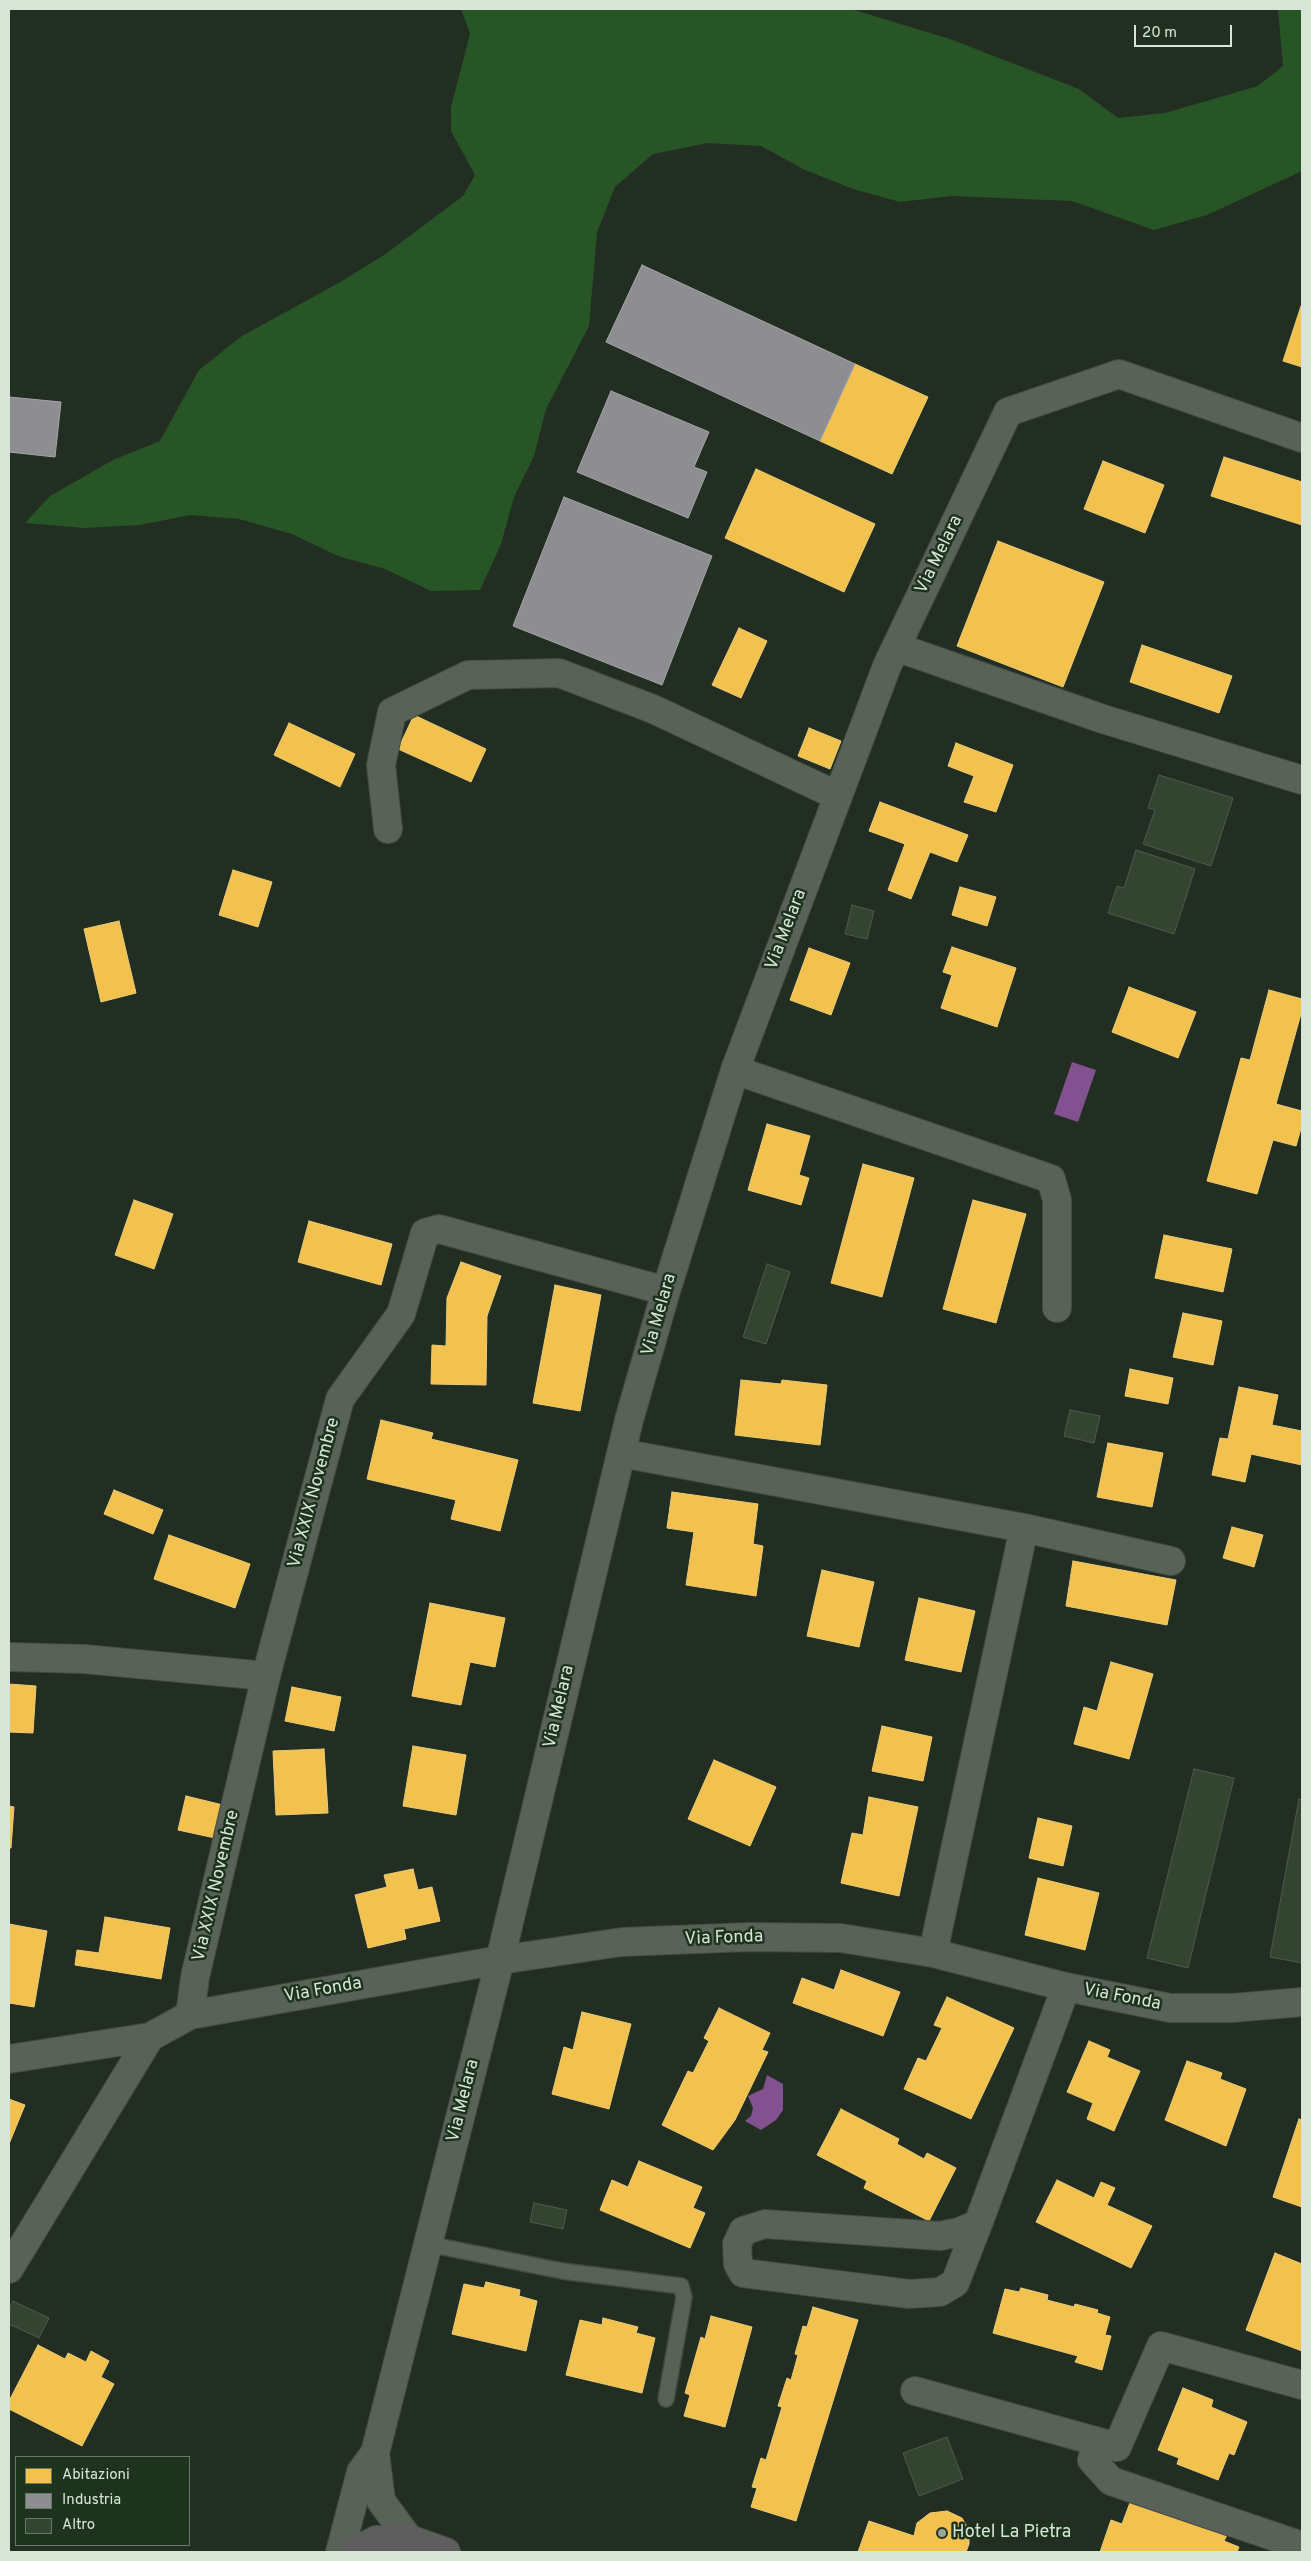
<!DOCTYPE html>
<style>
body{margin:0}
#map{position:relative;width:1311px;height:2561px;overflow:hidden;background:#232e22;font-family:Overpass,sans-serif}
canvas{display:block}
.frame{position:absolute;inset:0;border:10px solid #d8e5d6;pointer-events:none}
.legend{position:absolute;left:15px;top:2456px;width:175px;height:90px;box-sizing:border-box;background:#1e331d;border:1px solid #687a67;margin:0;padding:6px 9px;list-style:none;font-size:15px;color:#d8e5d6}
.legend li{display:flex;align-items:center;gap:10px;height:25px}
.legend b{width:25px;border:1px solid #687a67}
.scale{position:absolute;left:1134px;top:25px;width:98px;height:22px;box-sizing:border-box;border:2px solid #d8e5d6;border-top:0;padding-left:6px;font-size:15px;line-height:18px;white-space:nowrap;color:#d8e5d6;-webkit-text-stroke:4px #1e331d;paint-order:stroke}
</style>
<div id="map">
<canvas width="1311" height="2561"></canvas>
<div class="frame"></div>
<ul class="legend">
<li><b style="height:14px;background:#f2c14e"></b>Abitazioni</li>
<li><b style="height:14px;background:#8d8d92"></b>Industria</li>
<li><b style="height:14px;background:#334531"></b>Altro</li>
</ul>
<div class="scale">20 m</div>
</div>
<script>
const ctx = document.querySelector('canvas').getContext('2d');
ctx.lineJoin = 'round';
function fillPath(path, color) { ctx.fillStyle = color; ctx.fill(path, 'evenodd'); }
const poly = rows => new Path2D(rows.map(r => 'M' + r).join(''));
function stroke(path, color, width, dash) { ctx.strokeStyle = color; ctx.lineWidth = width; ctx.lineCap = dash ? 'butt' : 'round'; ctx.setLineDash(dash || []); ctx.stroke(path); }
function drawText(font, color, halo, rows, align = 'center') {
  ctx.font = font + ' Overpass,sans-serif'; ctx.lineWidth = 5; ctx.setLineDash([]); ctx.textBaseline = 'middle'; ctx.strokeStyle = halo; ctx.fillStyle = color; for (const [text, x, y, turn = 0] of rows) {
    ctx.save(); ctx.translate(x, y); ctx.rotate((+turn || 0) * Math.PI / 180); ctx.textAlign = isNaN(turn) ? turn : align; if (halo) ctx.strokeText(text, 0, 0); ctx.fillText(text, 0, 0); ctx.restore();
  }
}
const green = poly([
 [461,9,851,9,950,39,1079,89,1118,118,1165,113,1258,86,1283,66,1278,9,1302,9,1302,171,1207,215,1154,230,1072,201,951,196,900,202,853,189,803,169,761,146,708,143,653,154,615,187,597,232,589,326,546,409,534,456,514,497,501,544,480,590,431,591,385,569,338,556,292,534,239,519,190,515,140,525,84,528,25,523,50,496,113,460,160,441,199,370,242,336,342,281,387,253,463,196,475,175,451,131,451,107,470,34]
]);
const water = poly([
 [1072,1062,1096,1070,1078,1122,1054,1114],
 [767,2075,783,2084,783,2110,776,2120,761,2130,745,2121,751,2116,753,2108,748,2096,763,2089]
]);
const homes = poly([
 [1302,303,1302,367,1283,361,1302,303],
 [855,364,928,397,892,474,820,441,855,364],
 [1224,457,1302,482,1302,525,1211,496,1224,457],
 [1103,461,1164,485,1145,533,1084,509,1103,461],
 [756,469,875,524,844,592,725,538,756,469],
 [998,541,1104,582,1063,687,957,646,998,541],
 [739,628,767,641,741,698,712,685,739,628],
 [1142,645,1232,676,1219,713,1130,682,1142,645],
 [414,715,486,749,471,782,398,749,414,715],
 [289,723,355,754,340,787,274,755,289,723],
 [809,728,841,741,830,769,798,756,809,728],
 [956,743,1013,765,996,812,964,802,974,776,948,766,956,743],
 [880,802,968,835,957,862,930,852,911,899,888,890,905,844,869,831,880,802],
 [233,870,272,882,258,927,219,915,233,870],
 [960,887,996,897,987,926,952,915,960,887],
 [119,921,136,993,101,1002,84,929,119,921],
 [952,947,1016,968,997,1027,941,1008,952,975,943,972,952,947],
 [809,948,850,963,831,1015,790,1000,809,948],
 [1129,987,1196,1012,1178,1058,1112,1032,1129,987],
 [1269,990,1302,999,1302,1010,1276,1104,1302,1111,1302,1125,1296,1146,1273,1140,1257,1194,1207,1181,1241,1058,1250,1060,1269,990],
 [767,1124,810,1136,799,1175,809,1178,801,1205,748,1190,767,1124],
 [863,1164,914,1178,882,1297,831,1283,863,1164],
 [134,1200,173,1214,154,1269,115,1255,134,1200],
 [973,1200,1026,1214,996,1323,943,1309,973,1200],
 [309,1221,392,1244,381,1285,298,1262,309,1221],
 [1164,1235,1232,1249,1223,1292,1155,1278,1164,1235],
 [461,1262,501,1276,487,1316,486,1385,431,1384,432,1345,446,1346,447,1298,461,1262],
 [555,1285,601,1295,580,1411,533,1403,555,1285],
 [1183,1313,1222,1321,1213,1365,1173,1357,1183,1313],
 [1130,1369,1173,1378,1168,1404,1125,1396,1130,1369],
 [741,1380,781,1384,782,1380,827,1385,820,1445,735,1435,741,1380],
 [1239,1387,1278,1395,1272,1425,1302,1431,1302,1465,1251,1454,1245,1482,1212,1475,1220,1438,1228,1439,1239,1387],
 [381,1420,433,1433,431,1439,518,1460,500,1531,451,1519,456,1500,367,1479,381,1420],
 [1108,1443,1163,1453,1152,1507,1097,1497,1108,1443],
 [114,1490,163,1510,153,1534,104,1514,114,1490],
 [672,1492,758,1504,753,1544,763,1546,756,1596,686,1585,694,1532,667,1528,672,1492],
 [1232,1527,1263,1535,1254,1567,1223,1558,1232,1527],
 [169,1535,250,1564,235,1608,154,1579,169,1535],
 [1073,1561,1176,1580,1167,1625,1066,1606,1073,1561],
 [822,1570,874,1582,859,1647,807,1636,822,1570],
 [919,1598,975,1611,961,1672,905,1660,919,1598],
 [430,1603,505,1618,495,1667,470,1662,461,1705,412,1696,430,1603],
 [1111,1662,1153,1674,1129,1759,1074,1744,1084,1707,1097,1711,1111,1662],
 [9,1684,36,1686,33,1733,9,1732,9,1684],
 [292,1687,341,1697,334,1731,285,1721,292,1687],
 [882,1726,932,1737,923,1781,872,1771,882,1726],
 [413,1746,466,1755,456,1815,403,1806,413,1746],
 [324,1749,328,1813,276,1815,273,1751,324,1749],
 [714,1760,776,1787,750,1846,688,1819,714,1760],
 [186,1796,223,1805,215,1838,178,1830,186,1796],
 [869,1797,918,1807,899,1896,841,1883,852,1833,863,1835,869,1797],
 [9,1806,14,1807,11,1848,9,1848,9,1806],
 [1038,1818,1072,1826,1063,1866,1029,1858,1038,1818],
 [413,1869,418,1890,432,1887,440,1921,404,1929,406,1939,368,1948,355,1895,387,1887,384,1875,413,1869],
 [1038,1878,1099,1893,1085,1950,1025,1935,1038,1878],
 [105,1917,170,1928,161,1979,75,1965,77,1950,99,1953,105,1917],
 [9,1924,47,1931,34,2007,9,2003,9,1924],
 [841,1970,900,1992,883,2036,793,2003,802,1978,834,1990,841,1970],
 [947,1997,1014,2028,971,2119,904,2089,918,2058,926,2061,942,2028,934,2025,947,1997],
 [719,2008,770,2033,762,2050,768,2052,735,2120,713,2150,662,2125,688,2071,693,2073,709,2041,704,2038,719,2008],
 [582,2012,631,2024,609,2109,552,2094,564,2047,573,2050,582,2012],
 [1089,2041,1110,2050,1107,2057,1140,2071,1114,2131,1087,2119,1093,2103,1067,2092,1089,2041],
 [1187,2061,1222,2073,1220,2079,1246,2089,1226,2146,1165,2120,1187,2061],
 [9,2099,25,2105,9,2144,9,2099],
 [841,2109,899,2139,897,2144,924,2159,927,2153,956,2168,929,2221,864,2188,867,2181,817,2155,841,2109],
 [1299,2119,1302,2120,1302,2207,1273,2197,1299,2119],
 [639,2161,702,2187,693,2208,705,2213,690,2248,600,2210,612,2180,628,2187,639,2161],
 [1057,2180,1094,2198,1101,2182,1115,2188,1107,2205,1152,2226,1131,2268,1036,2222,1057,2180],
 [1275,2253,1302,2264,1302,2351,1246,2330,1275,2253],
 [486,2282,520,2290,519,2296,537,2301,526,2351,452,2334,464,2284,484,2288,486,2282],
 [1021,2288,1048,2295,1047,2300,1074,2307,1075,2304,1098,2310,1097,2313,1110,2317,1105,2335,1111,2336,1102,2370,1075,2362,1078,2356,993,2333,1005,2289,1019,2292,1021,2288],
 [813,2307,858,2320,796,2521,751,2507,757,2488,752,2487,761,2458,766,2460,782,2407,778,2406,787,2378,791,2380,798,2355,795,2354,803,2326,807,2327,813,2307],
 [711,2316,752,2327,725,2427,684,2416,690,2395,685,2393,701,2337,705,2339,711,2316],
 [603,2318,638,2327,636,2333,655,2338,642,2393,566,2375,580,2320,602,2325,603,2318],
 [38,2345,65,2359,68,2353,86,2362,91,2351,109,2361,101,2377,114,2384,82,2446,9,2409,9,2401,38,2345],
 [1183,2388,1213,2400,1211,2407,1247,2422,1234,2455,1229,2453,1218,2480,1177,2464,1179,2458,1158,2450,1183,2388],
 [1131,2500,1227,2535,1224,2541,1239,2547,1237,2552,1100,2552,1111,2520,1122,2524,1131,2500],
 [947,2511,962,2518,969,2530,969,2544,966,2552,858,2552,869,2521,914,2536,917,2523,930,2513,947,2511]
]);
const industry = poly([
 [642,265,855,364,820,441,606,342,642,265],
 [611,391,709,432,694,467,707,472,688,518,577,472,611,391],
 [9,397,61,402,55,457,9,452,9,397],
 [564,497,712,556,662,685,513,626,564,497]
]);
const building = poly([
 [1159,775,1233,798,1211,866,1143,844,1155,810,1148,808,1159,775],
 [1136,850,1195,869,1174,934,1108,913,1117,886,1124,888,1136,850],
 [852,905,874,911,867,939,845,934,852,905],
 [767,1264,790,1272,766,1344,743,1337,767,1264],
 [1070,1410,1100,1416,1094,1443,1064,1436,1070,1410],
 [1194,1769,1234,1778,1188,1968,1147,1958,1194,1769],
 [1299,1799,1302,1800,1302,1963,1270,1957,1299,1799],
 [534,2203,567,2210,563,2229,530,2222,534,2203],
 [13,2301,49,2318,39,2338,9,2324,9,2309,13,2301],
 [947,2437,963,2479,919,2496,903,2453,947,2437]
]);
const service = poly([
 [428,2244,562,2271,681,2286,684,2297,666,2399]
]);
const minor = poly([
 [896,647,1103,719,1302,780],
 [388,829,381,765,392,712,468,675,559,673,653,709,838,796],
 [735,1070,1051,1179,1057,1200,1057,1308],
 [621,1453,1024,1528,933,1953],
 [1024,1528,1171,1561],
 [9,1657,84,1659,266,1676],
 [190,2015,195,1977,266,1676,340,1399,401,1314,425,1233,439,1229,666,1291],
 [9,2059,150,2037,190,2015,500,1960,622,1942,749,1937,841,1938,933,1953,1066,1987,1170,2008,1232,2008,1302,2002],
 [978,2224,959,2232,940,2236,765,2224,743,2231,737,2244,738,2264,743,2273,909,2294,940,2292,955,2283,978,2224,1066,1987],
 [9,2269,150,2037],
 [915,2391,1117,2447,1161,2346,1302,2385],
 [1097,2442,1092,2460,1111,2481,1302,2546],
 [375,2453,381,2501,409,2539],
 [340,2552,361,2472,375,2453,500,1960,629,1420,666,1291,735,1070,887,666,1008,412,1119,374,1302,438]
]);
const primary = poly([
 [353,2552,376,2540,409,2539,446,2552]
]);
const markers = [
 [942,2533,5,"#99a597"]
];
const streetNames = [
 ["Via Melara",940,555,-64],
 ["Via Melara",787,930,-69],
 ["Via Melara",660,1315,-74],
 ["Via XXIX Novembre",315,1493,-75],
 ["Via Melara",560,1707,-77],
 ["Via XXIX Novembre",217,1886,-77],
 ["Via Fonda",724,1939,-2],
 ["Via Fonda",323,1991,-10],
 ["Via Fonda",1122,1998,11],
 ["Via Melara",464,2101,-76]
];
const poiNames = [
 ["Hotel La Pietra",952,2533]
];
fillPath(green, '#275525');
fillPath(water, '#82518f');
fillPath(homes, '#f2c14e');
stroke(homes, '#eacc77', 1);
fillPath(industry, '#8d8d92');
stroke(industry, '#a4a7a6', 1);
fillPath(building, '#334531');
stroke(building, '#50594f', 1);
stroke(service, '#414b40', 18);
stroke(minor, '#414b40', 30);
stroke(primary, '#414b40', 30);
stroke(service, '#596258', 15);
stroke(minor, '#596258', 28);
stroke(primary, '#5e5e5e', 28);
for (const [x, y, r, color] of markers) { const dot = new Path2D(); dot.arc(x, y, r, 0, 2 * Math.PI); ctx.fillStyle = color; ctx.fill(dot); stroke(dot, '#1e331d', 2); }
drawText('18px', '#d8e5d6', '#1e331d', streetNames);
drawText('18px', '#d8e5d6', '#1e331d', poiNames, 'left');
</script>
